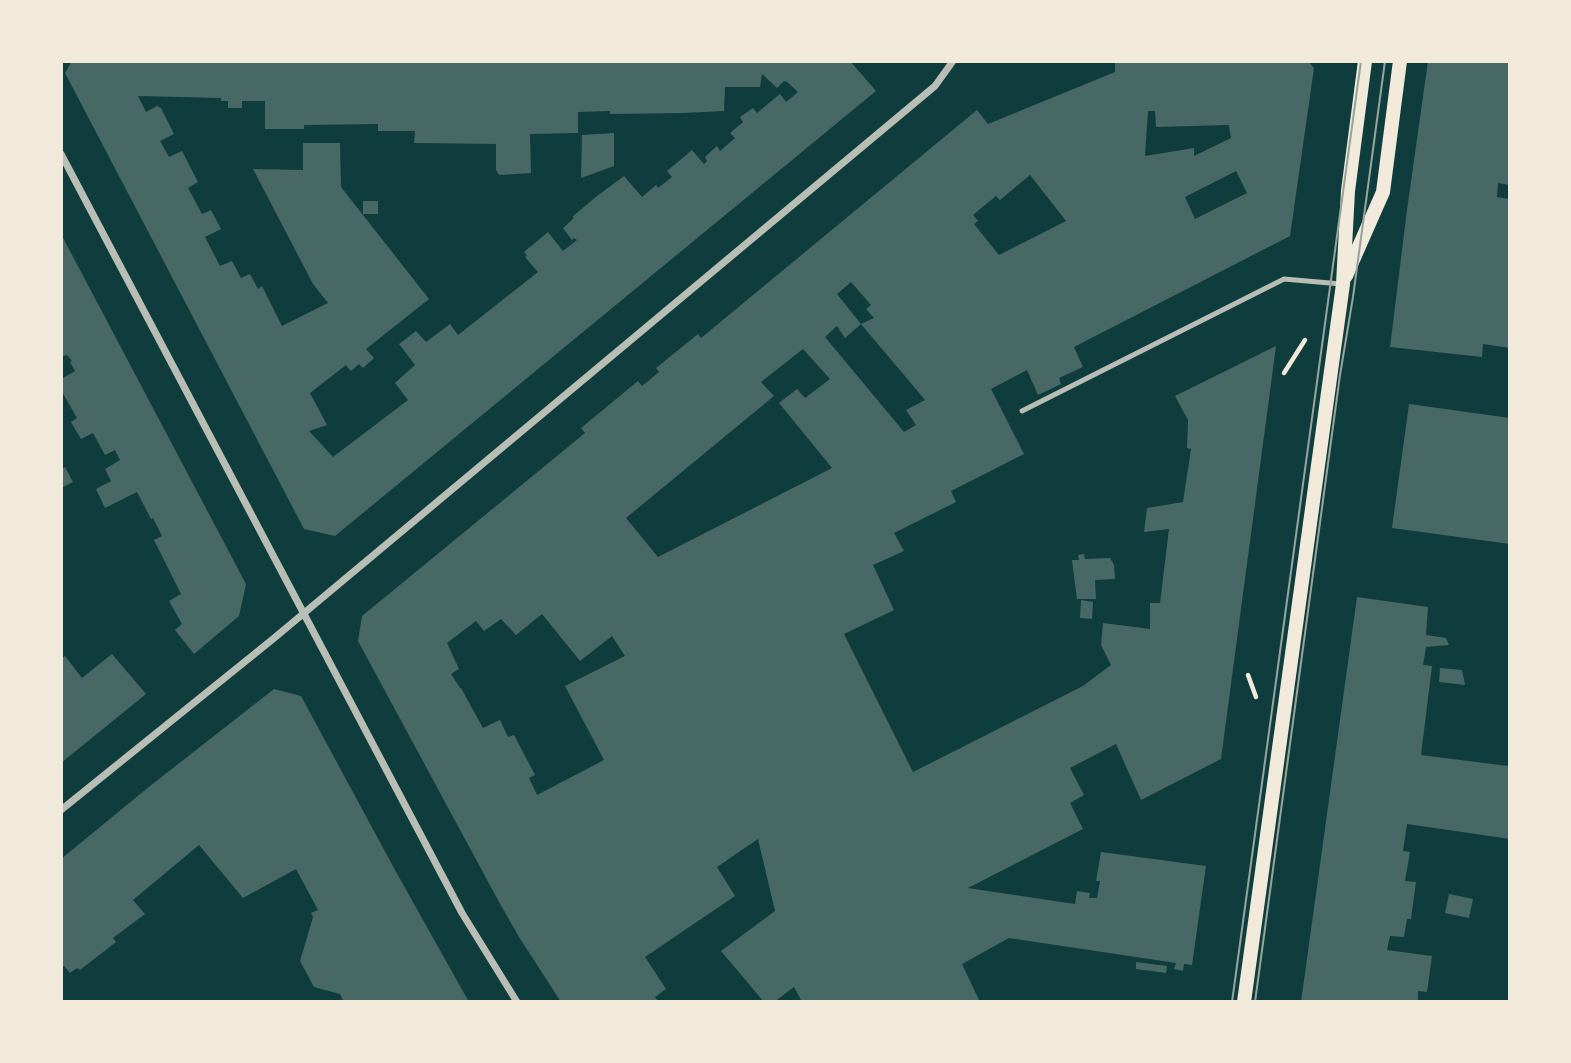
<!DOCTYPE html>
<style>
body{margin:0}
#map{position:relative;width:1571px;height:1063px;overflow:hidden;background:#0f3d3e;font-family:Merriweather,serif}
canvas{display:block}
.frame{position:absolute;inset:0;border:63px solid #f1e9da;pointer-events:none}
</style>
<div id="map">
<canvas width="1571" height="1063"></canvas>
<div class="frame"></div>
</div>
<script>
const ctx = document.querySelector('canvas').getContext('2d');
ctx.lineJoin = 'round';
function fillPath(path, color) { ctx.fillStyle = color; ctx.fill(path, 'evenodd'); }
const poly = rows => new Path2D(rows.map(r => 'M' + r).join(''));
function stroke(path, color, width, dash) { ctx.strokeStyle = color; ctx.lineWidth = width; ctx.lineCap = dash ? 'butt' : 'round'; ctx.setLineDash(dash || []); ctx.stroke(path); }
const building = poly([
 [72,61,850,61,876,91,335,536,304,529,65,73],
 [762,74,777,88,784,81,787,82,798,92,786,102,780,94,757,113,753,108,740,117,743,122,730,133,735,138,720,151,717,146,705,157,707,161,704,164,692,150,667,171,672,177,658,188,656,185,642,197,624,176,597,196,572,217,574,218,563,228,572,240,574,238,577,240,563,251,548,232,524,252,527,256,525,257,538,272,458,335,450,324,426,342,416,331,399,344,415,365,395,383,408,400,333,457,309,431,327,425,310,393,346,365,351,371,359,364,363,368,374,358,366,349,429,299,341,187,340,143,303,143,303,170,253,169,313,284,328,303,282,326,262,286,258,289,250,274,241,278,232,261,220,266,205,237,221,229,211,210,202,214,188,188,198,182,182,151,169,157,160,141,174,134,161,108,157,106,146,112,138,96,221,98,221,101,228,101,228,108,242,108,242,101,265,101,265,129,304,129,304,125,378,124,378,131,415,131,414,143,496,144,496,170,499,175,531,173,530,134,578,133,578,112,610,111,610,114,684,113,724,111,725,87,760,87],
 [1115,61,1308,61,1314,68,1290,236,1074,347,1083,367,1059,378,1061,384,1038,395,1027,370,991,389,1024,454,951,491,956,502,894,533,904,551,873,565,894,610,844,634,913,772,1083,686,1111,665,1101,645,1103,623,1150,629,1150,603,1160,603,1169,529,1144,532,1147,508,1183,502,1191,449,1187,448,1188,420,1175,396,1276,346,1221,759,1141,800,1116,744,1070,768,1084,795,1070,803,1083,829,968,888,1075,904,1077,891,1090,893,1089,898,1097,898,1100,881,1096,881,1101,852,1206,866,1192,965,1184,964,1183,971,1174,969,1176,963,1009,938,962,964,980,1002,802,1002,794,987,774,1002,764,1002,721,951,775,911,758,839,717,867,735,896,645,957,666,989,655,997,659,1002,561,1002,519,937,499,902,358,641,362,616,585,433,581,428,638,381,642,386,659,372,656,368,698,334,701,338,977,110,988,124,1115,72],
 [1148,111,1155,111,1156,127,1229,125,1231,138,1194,156,1194,148,1145,156],
 [1236,171,1247,193,1195,219,1185,197],
 [1030,175,1066,221,999,255,974,224,978,221,973,215,996,196,1000,200],
 [851,282,871,305,866,309,874,318,861,324,925,400,906,410,916,425,904,432,825,337,837,326,845,338,861,324,837,294],
 [803,349,830,379,805,398,797,389,779,403,832,468,658,557,626,518,774,396,761,382],
 [542,614,580,661,612,636,625,656,565,686,604,760,537,795,529,778,535,775,514,735,508,737,500,720,483,728,461,688,460,688,451,674,459,669,447,643,476,621,484,631,501,619,516,635],
 [1428,61,1510,61,1510,185,1498,183,1497,197,1510,199,1510,348,1483,344,1482,357,1390,347,1407,210],
 [614,133,614,166,581,178,582,135],
 [363,201,378,201,378,214,363,214],
 [61,234,246,584,239,616,194,654,175,630,182,624,169,601,181,594,154,540,162,536,153,518,151,519,137,492,105,508,96,489,111,481,105,469,120,460,115,450,105,455,93,433,81,439,71,422,77,418,61,390,63,378,75,371,70,362,72,361,67,355,61,357],
 [1409,404,1510,418,1510,544,1392,528],
 [65,467,73,482,61,488,61,469],
 [1084,554,1085,559,1110,558,1114,565,1115,579,1095,580,1096,599,1077,599,1072,560,1079,560,1078,555],
 [1357,597,1428,607,1426,635,1446,638,1449,645,1426,647,1423,665,1432,666,1421,755,1508,766,1510,770,1510,839,1407,824,1403,851,1410,852,1405,881,1416,882,1411,919,1407,919,1404,937,1390,936,1387,950,1432,956,1427,992,1418,991,1418,1002,1301,1002],
 [1081,600,1093,602,1092,619,1080,618],
 [112,654,146,694,61,763,61,659,65,656,82,678],
 [1440,668,1462,670,1465,685,1439,682],
 [274,689,301,696,395,870,469,1002,340,1002,343,1000,340,994,314,987,300,961,313,917,311,913,318,910,296,869,243,898,199,845,133,900,145,914,113,938,116,942,80,970,77,968,70,973,64,966,61,968,61,859,150,786],
 [1449,894,1473,899,1469,918,1445,913],
 [1136,962,1167,966,1166,973,1136,969]
]);
const path = poly([
 [1284,373,1305,340],
 [1248,675,1256,697]
]);
const service = poly([
 [1022,411,1284,279,1341,284]
]);
const minor = poly([
 [61,154,462,913,517,1002],
 [61,810,273,639,935,86,953,61]
]);
const secondary = poly([
 [1346,276,1383,192,1400,61],
 [1244,1002,1343,284,1348,191,1365,61]
]);
const tram = poly([
 [1232,1002,1361,61],
 [1255,1002,1340,375,1353,297,1385,61]
]);
fillPath(building, '#486865');
stroke(path, '#f1e9da', 4.5);
stroke(service, '#b8beb3', 5);
stroke(minor, '#b8beb3', 7);
stroke(secondary, '#f1e9da', 14);
stroke(tram, '#97a49c', 2);
</script>
